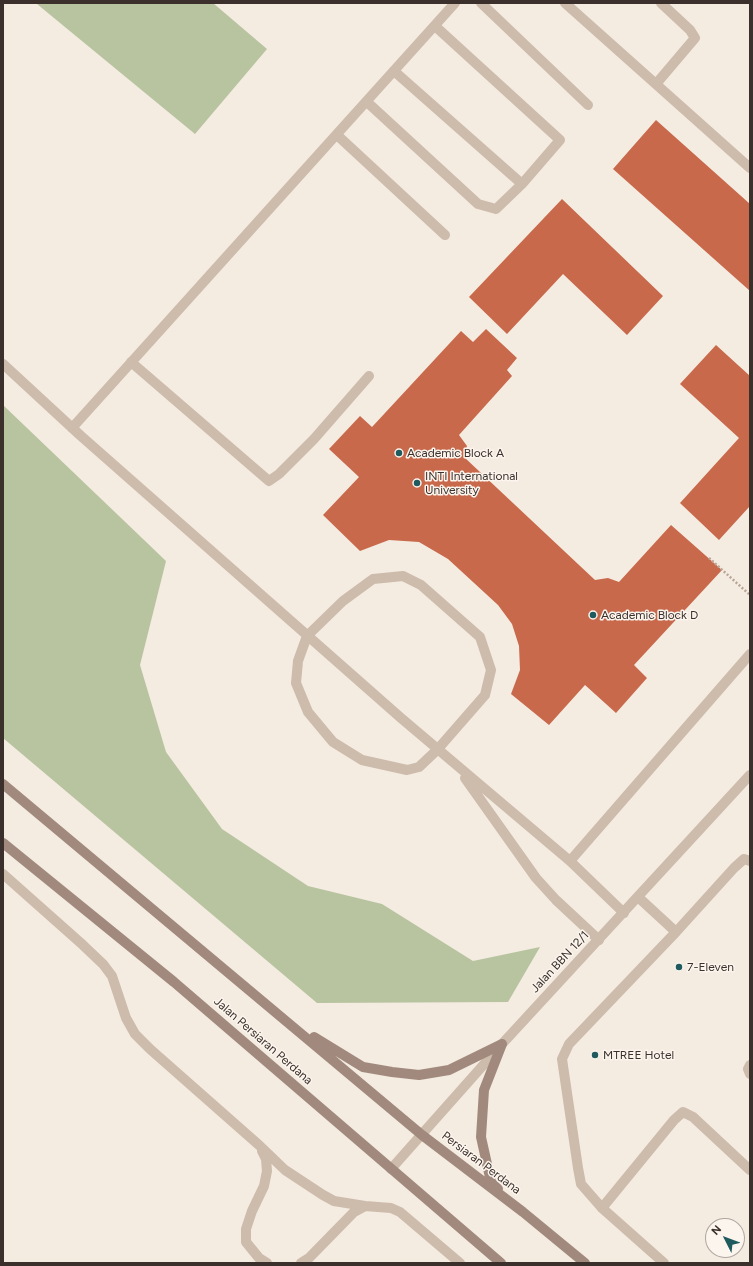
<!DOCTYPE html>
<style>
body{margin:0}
#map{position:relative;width:753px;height:1266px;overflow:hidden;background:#f4ebe1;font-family:Figtree,sans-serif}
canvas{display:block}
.frame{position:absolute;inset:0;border:4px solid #3b302b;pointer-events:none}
.north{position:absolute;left:705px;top:1218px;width:40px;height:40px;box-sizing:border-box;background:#fbf5ee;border:1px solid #aea6a0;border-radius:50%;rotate:312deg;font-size:11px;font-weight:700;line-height:16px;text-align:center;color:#3b302b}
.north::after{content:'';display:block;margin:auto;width:14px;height:18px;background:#1f5a5e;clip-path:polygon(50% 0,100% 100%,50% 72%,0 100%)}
</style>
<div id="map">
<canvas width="753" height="1266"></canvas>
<div class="frame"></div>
<div class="north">N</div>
</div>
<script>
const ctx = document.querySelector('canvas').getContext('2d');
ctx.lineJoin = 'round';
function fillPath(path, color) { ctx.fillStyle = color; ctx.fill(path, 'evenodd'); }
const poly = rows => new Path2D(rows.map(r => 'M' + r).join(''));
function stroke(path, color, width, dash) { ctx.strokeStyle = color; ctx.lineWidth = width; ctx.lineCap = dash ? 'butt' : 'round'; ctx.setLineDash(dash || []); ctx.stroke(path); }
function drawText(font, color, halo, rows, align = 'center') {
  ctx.font = font + ' Figtree,sans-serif'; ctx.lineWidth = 3; ctx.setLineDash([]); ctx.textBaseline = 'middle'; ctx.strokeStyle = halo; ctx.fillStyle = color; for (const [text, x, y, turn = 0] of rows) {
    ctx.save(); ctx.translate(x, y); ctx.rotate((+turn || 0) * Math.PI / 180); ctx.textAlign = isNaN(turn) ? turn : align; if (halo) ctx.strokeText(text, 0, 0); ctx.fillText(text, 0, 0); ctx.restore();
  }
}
const green = poly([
 [38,3,213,3,267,49,195,134,37,4],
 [3,405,166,561,140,665,166,752,222,829,308,886,382,904,473,961,540,947,508,1002,317,1003,3,738]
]);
const building = poly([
 [656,120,750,204,750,291,613,169],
 [562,199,663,296,627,335,563,274,507,334,469,297],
 [486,329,517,358,507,370,512,376,459,435,467,446,464,457,595,580,608,578,619,582,671,525,722,570,634,665,647,678,616,713,585,685,549,725,511,694,520,670,519,646,512,624,498,605,448,559,419,542,389,540,360,551,323,515,359,477,329,449,360,416,372,427,461,331,473,342],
 [716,345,750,376,750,506,719,540,680,503,739,438,680,384]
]);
const path = poly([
 [709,558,750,595]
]);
const service = poly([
 [481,3,588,105],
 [565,3,750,168],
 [394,71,522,184],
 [656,84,695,38,690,30,661,3],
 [367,102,478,204,496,209,522,184,560,140,435,26],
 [337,135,445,235],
 [131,362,269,481,279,474,314,439,369,376],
 [3,364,81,436,401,718,570,861,624,913],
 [72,428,455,3],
 [403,576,421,585,480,637,491,670,485,695,437,750,419,767,407,770,362,760,333,742,308,712,296,683,298,661,307,636,343,601,373,579,403,576],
 [465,778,536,878,556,900,599,940],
 [570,861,750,654],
 [3,874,83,945,103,964,112,976,126,1018,135,1034,150,1049,260,1146,285,1170,323,1195,334,1201,365,1206,391,1208,400,1212,460,1263],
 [262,1151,266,1159,267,1171,264,1186,252,1211,246,1229,246,1242,259,1258,267,1263],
 [602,1208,674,1120,683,1112,693,1117,750,1170],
 [301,1263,309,1258,354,1212,365,1206]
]);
const minor = poly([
 [638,897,676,932],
 [750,1065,748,1069,750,1074],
 [664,1263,602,1208,581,1184,578,1168,562,1059,569,1044,676,932,734,868,744,859,750,861]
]);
const tertiary = poly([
 [391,1169,502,1044,750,775]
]);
const secondary = poly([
 [3,784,422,1135,523,1212,585,1263],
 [3,843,174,982,501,1263],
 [314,1037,363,1067,392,1072,419,1075,449,1070,502,1044],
 [498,1189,491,1182,481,1137,484,1090,502,1044]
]);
const markers = [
 [399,453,4,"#1f5a5e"],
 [417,483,4,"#1f5a5e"],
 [593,615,4,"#1f5a5e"],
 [679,967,4,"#1f5a5e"],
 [595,1055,4,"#1f5a5e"]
];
const poiNames = [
 ["Academic Block A",407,453],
 ["INTI International",425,476],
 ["University",425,490],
 ["Academic Block D",601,615],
 ["7-Eleven",687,967],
 ["MTREE Hotel",603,1055]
];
const streetNames = [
 ["Jalan BBN 12/1",560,962,-47],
 ["Jalan Persiaran Perdana",263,1041,41],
 ["Persiaran Perdana",481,1163,37]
];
fillPath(green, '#b8c4a0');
fillPath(building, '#c8694b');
stroke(path, '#b9a596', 2.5, [2, 2]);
stroke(service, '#cdbbac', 10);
stroke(minor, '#cdbbac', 10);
stroke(tertiary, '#cdbbac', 10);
stroke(secondary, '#a18a7d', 10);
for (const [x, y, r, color] of markers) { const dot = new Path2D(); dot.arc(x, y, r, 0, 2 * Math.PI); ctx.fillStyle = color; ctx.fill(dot); stroke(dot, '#fbf5ee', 1.5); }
drawText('12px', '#3b302b', '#fbf5ee', poiNames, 'left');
drawText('12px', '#3b302b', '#fbf5ee', streetNames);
</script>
